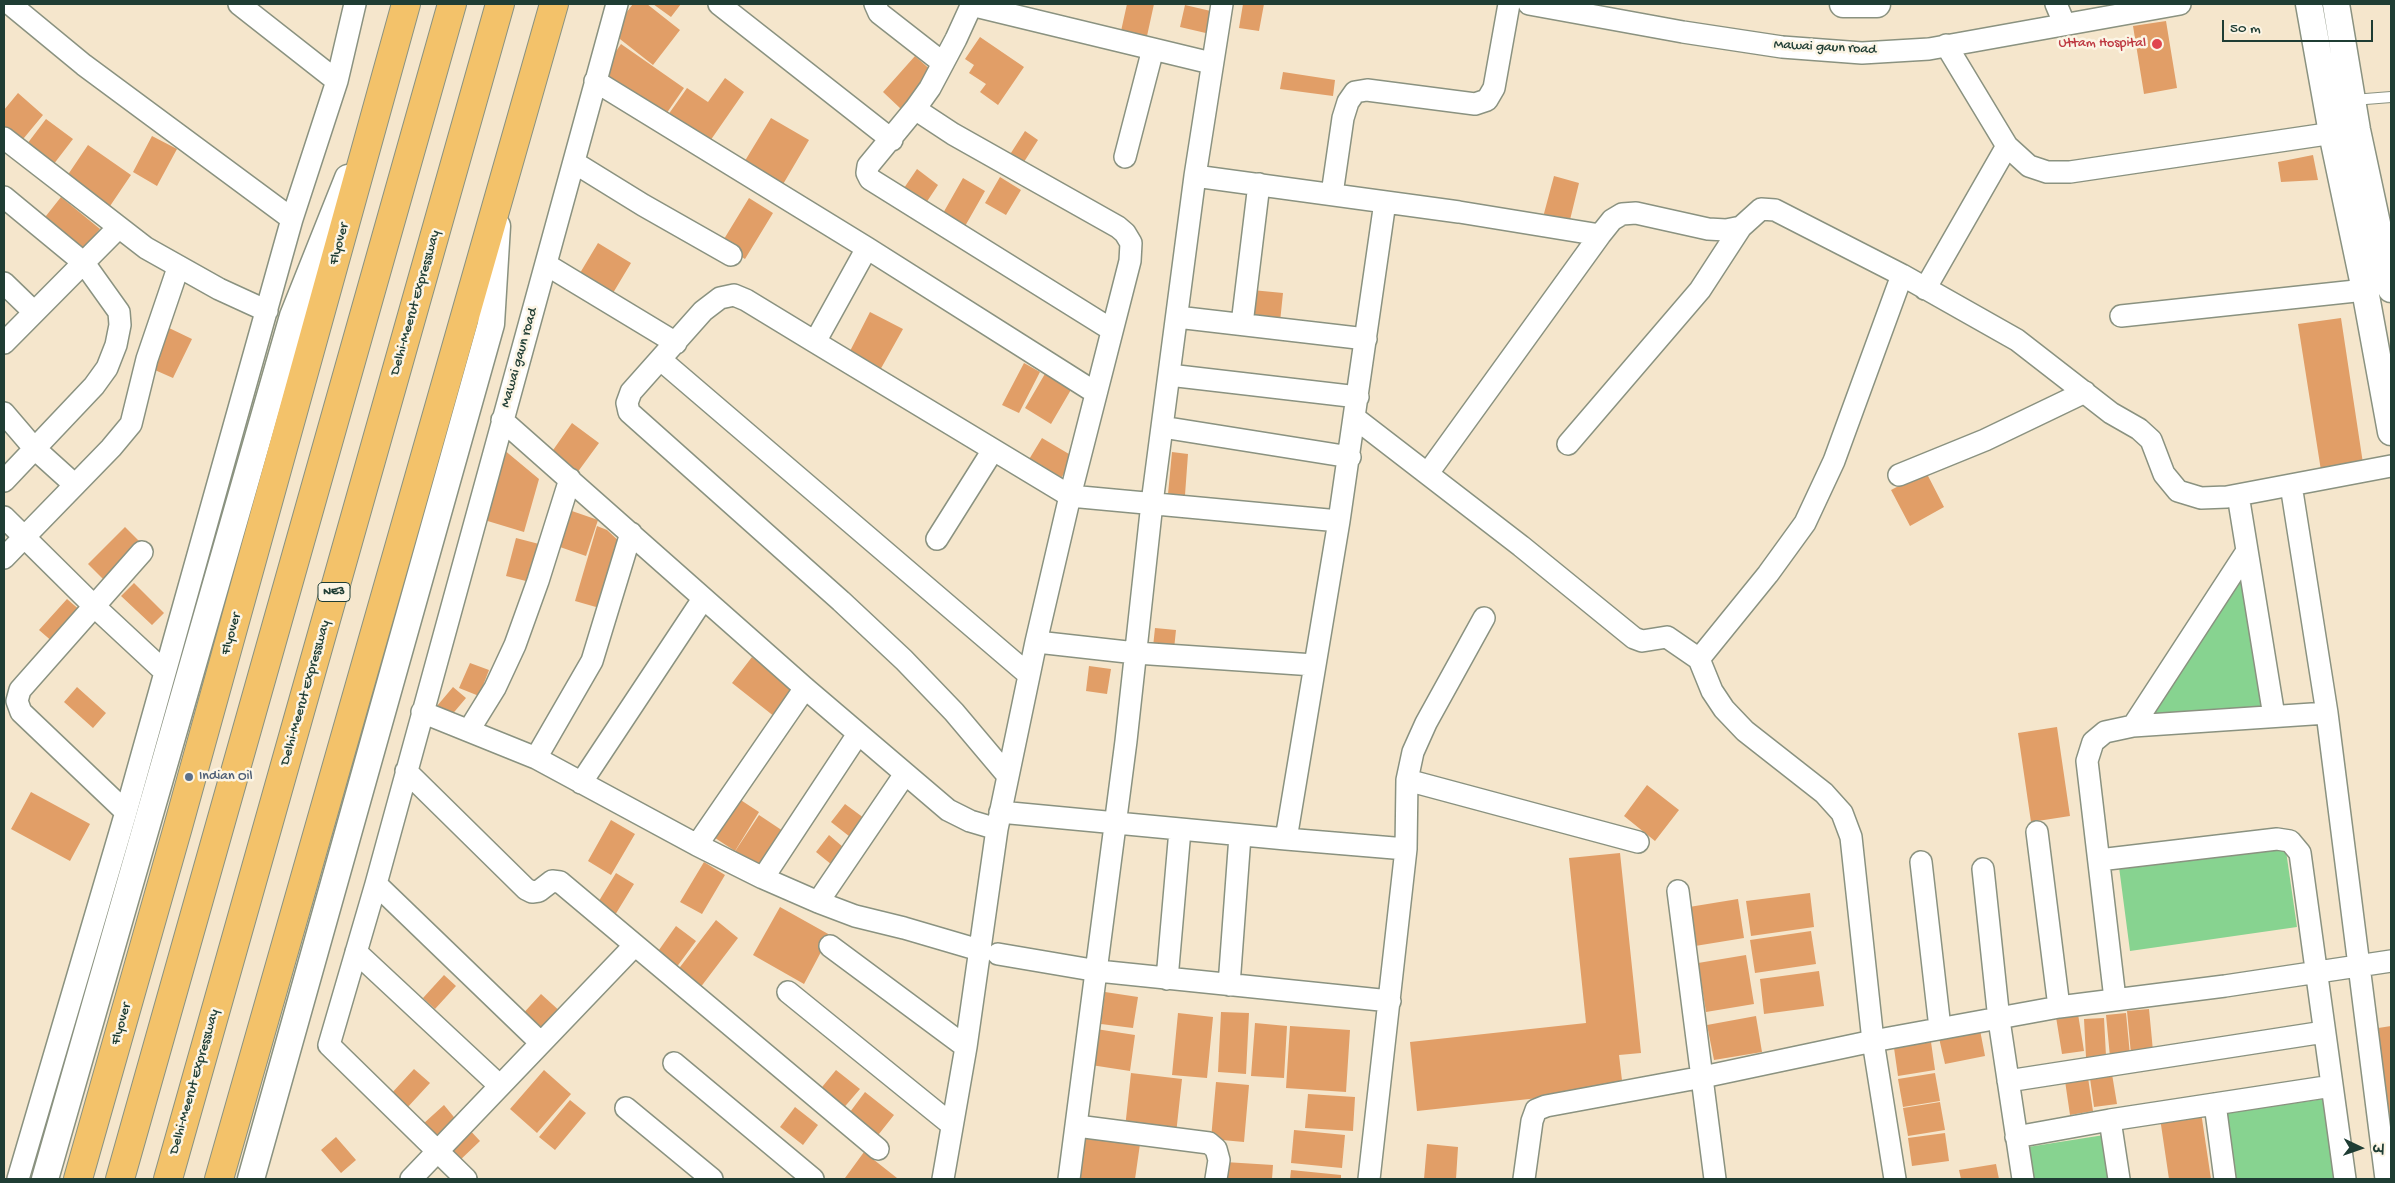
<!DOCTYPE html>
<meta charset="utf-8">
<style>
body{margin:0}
#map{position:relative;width:2395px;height:1183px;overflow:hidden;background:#f5e6cc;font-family:"Gochi Hand","Playpen Sans Deva",sans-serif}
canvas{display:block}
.frame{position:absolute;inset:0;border:5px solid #1f3d34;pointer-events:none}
.north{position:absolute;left:2335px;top:1123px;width:50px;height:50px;-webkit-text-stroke:4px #fcf5e5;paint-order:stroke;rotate:93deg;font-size:14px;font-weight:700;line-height:20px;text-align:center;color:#1f3d34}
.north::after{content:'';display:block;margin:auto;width:18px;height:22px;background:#1f3d34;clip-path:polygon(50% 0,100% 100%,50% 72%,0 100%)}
.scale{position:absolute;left:2222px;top:20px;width:151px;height:22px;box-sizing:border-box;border:2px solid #1f3d34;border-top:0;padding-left:6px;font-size:15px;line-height:18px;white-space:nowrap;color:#1f3d34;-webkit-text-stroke:4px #fcf5e5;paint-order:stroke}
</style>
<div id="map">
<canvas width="2395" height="1183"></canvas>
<div class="frame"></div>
<div class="north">उ</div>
<div class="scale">50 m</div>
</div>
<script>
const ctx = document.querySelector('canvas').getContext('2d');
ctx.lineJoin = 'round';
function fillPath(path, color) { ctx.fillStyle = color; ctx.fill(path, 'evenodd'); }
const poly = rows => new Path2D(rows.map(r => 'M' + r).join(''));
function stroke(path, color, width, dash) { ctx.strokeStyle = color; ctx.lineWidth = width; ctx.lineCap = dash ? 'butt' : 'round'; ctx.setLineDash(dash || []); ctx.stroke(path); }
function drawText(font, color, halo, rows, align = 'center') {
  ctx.font = font + ' "Gochi Hand",sans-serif'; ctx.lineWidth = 5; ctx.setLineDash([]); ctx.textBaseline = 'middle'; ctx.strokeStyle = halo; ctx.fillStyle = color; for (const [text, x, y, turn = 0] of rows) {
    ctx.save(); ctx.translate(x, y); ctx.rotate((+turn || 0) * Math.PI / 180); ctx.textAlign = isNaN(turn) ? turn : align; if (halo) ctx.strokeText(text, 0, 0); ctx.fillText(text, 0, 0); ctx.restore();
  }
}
const green = poly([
 [2245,566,2268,711,2142,718],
 [2285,844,2297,927,2130,951,2119,867],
 [2324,1099,2337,1179,2234,1179,2225,1113],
 [2104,1135,2111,1179,2032,1179,2028,1147]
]);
const building = poly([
 [633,4,647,4,680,30,653,65,611,32],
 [653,4,681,4,671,17],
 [1127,4,1154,4,1147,36,1121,31],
 [1243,4,1264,4,1259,31,1239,28],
 [1185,5,1215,12,1210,34,1180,27],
 [2166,21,2177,88,2144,94,2133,26],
 [980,37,1024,67,998,105,980,92,986,84,969,73,974,65,965,59],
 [621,44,684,88,662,120,599,76],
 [915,56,933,72,901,109,883,92],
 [1283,72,1335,80,1333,96,1280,89],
 [725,78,744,92,708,144,668,115,687,88,708,102],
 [18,93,43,115,19,144,4,131,4,110],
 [771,118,809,140,782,186,743,164],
 [46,119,73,139,50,169,24,148],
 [1025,131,1038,140,1022,165,1009,156],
 [152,136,177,149,157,186,133,172],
 [88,145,131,175,108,209,65,179],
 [2313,155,2318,180,2281,182,2278,162],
 [917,169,938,185,924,206,902,191],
 [1554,176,1579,183,1568,228,1542,221],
 [1000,177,1021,190,1006,215,985,203],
 [963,178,985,191,964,228,942,215],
 [61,197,100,229,80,252,42,221],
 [749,198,773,213,745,259,721,244],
 [598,243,631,263,613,293,580,273],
 [1252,290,1283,293,1280,322,1249,319],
 [870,312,903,329,879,372,848,355],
 [2341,318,2364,470,2322,477,2298,324],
 [167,327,192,339,173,378,148,367],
 [1024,363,1040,372,1019,413,1002,405],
 [1046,372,1072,388,1051,424,1025,408],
 [572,423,599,443,577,473,551,453],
 [1042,438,1074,457,1060,480,1028,461],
 [497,444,539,479,524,532,481,519],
 [1172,452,1188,454,1185,495,1168,494],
 [1926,472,1944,507,1910,526,1891,490],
 [569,510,598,520,586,556,557,546],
 [597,526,607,530,622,544,603,609,575,601],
 [125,527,142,544,105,581,88,564],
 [516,538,539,544,530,582,506,576],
 [134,583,164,613,152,625,121,596],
 [67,599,82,612,54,643,39,630],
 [1155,628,1176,630,1174,649,1153,647],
 [752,657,795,691,775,717,732,683],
 [470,663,489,670,479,696,459,688],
 [1089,666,1111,669,1107,694,1086,691],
 [77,687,106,713,93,728,64,702],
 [453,687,466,698,450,717,437,706],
 [2057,727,2070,816,2031,822,2018,733],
 [1647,785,1679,810,1655,841,1624,816],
 [31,792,90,824,70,861,11,829],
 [733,795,759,812,735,851,709,834],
 [845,804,868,821,854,840,831,822],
 [759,815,786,833,759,874,732,856],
 [611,820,635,834,611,875,588,861],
 [829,835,850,853,837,869,816,852],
 [1620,853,1641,1053,1619,1055,1623,1089,1417,1111,1410,1042,1586,1023,1569,858],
 [704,862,725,875,702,914,680,902],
 [616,873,634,884,612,920,594,909],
 [1810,893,1814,927,1751,936,1746,901],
 [1738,899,1744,938,1689,947,1683,908],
 [780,907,830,935,804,984,753,955],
 [716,920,738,938,700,988,677,971],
 [676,926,696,941,673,972,654,957],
 [1811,931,1816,964,1755,973,1750,940],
 [1746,955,1754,1004,1706,1012,1698,963],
 [1819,971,1824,1006,1764,1014,1760,979],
 [444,975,456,986,435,1009,423,998],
 [1105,992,1138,997,1133,1028,1101,1024],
 [541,994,563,1014,541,1038,519,1018],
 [2149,1009,2153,1051,2131,1054,2127,1011],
 [1221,1012,1249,1013,1246,1074,1218,1072],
 [1178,1013,1213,1017,1207,1078,1172,1075],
 [2126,1013,2130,1055,2110,1057,2106,1015],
 [2078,1014,2084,1051,2062,1054,2056,1017],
 [1756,1016,1762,1052,1714,1060,1707,1025],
 [2104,1018,2106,1056,2086,1057,2084,1019],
 [1255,1023,1287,1026,1284,1078,1251,1076],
 [1290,1026,1350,1030,1346,1092,1286,1088],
 [2391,1026,2391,1121,2386,1122,2372,1029],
 [1096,1029,1135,1035,1130,1071,1091,1065],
 [1980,1030,1985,1056,1945,1064,1939,1038],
 [1931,1042,1935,1070,1898,1076,1894,1048],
 [2111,1068,2117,1104,2094,1107,2089,1071],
 [414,1069,430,1083,406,1109,390,1095],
 [544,1070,571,1094,537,1133,510,1109],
 [836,1070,860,1089,841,1111,818,1092],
 [2087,1071,2093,1111,2070,1115,2064,1074],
 [1131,1073,1182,1079,1176,1134,1125,1128],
 [1935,1073,1940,1101,1903,1107,1898,1079],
 [1216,1082,1249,1085,1244,1142,1211,1139],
 [865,1092,894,1115,875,1139,847,1116],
 [1308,1094,1355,1097,1353,1131,1305,1128],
 [570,1100,586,1113,555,1150,539,1137],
 [1940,1102,1945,1130,1908,1136,1903,1108],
 [444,1105,458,1122,437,1140,423,1124],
 [795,1107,818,1125,803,1145,780,1127],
 [2201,1112,2211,1179,2169,1179,2160,1118],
 [467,1127,480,1141,456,1164,442,1150],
 [1294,1130,1345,1135,1342,1168,1291,1163],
 [1945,1133,1949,1161,1912,1166,1908,1138],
 [1083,1136,1140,1144,1135,1179,1077,1179],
 [336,1137,356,1160,341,1173,321,1150],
 [1427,1144,1458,1147,1456,1179,1424,1179],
 [864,1152,897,1178,896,1179,845,1178],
 [1225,1162,1273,1165,1272,1179,1224,1179],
 [1996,1164,1999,1179,1961,1179,1959,1170],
 [1291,1170,1341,1175,1341,1179,1290,1179]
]);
const service = poly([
 [2353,100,2391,97]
]);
const minor = poly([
 [10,4,84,65,292,219],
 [239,4,337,81],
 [719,4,892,140],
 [875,4,879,13,943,63],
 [1529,4,1683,32,1782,47,1862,53,1929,49,2180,4],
 [2056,4,2064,23],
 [971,5,1211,63],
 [1946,45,2007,146,2029,166,2047,172,2070,172,2347,131],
 [595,81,867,248,1096,393],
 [915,109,868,166,867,173,870,179,1112,330],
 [4,138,146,248,219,289,267,311],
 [1125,157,1153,49],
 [575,163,643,205,731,255],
 [1195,176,1459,212,1600,235,1612,220,1622,214,1636,213,1708,229,1726,230,1741,227,1761,209,1775,210,1902,275,2017,340,2111,413,2139,429,2151,440,2164,474,2178,491,2201,498,2227,497,2391,466],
 [1332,194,1343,118,1348,102,1355,92,1367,90,1475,104,1487,100,1494,88,1509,4],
 [4,197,84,263,119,312,120,325,116,345,107,368,94,386,4,481],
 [867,248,815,342,1070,496,1339,521,1385,202],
 [547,265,676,343],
 [4,283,34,312],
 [1925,289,2007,146],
 [2121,316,2365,290],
 [1177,317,1366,339],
 [1242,324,1259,184],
 [815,342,746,300,734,295,720,298,703,311,631,392,627,403,629,412,841,601,904,660,954,712,1008,776],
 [4,343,118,228],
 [661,360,1029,675],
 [1169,375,1358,397],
 [4,413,34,448,75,485],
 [1355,418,1521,546,1634,638,1642,641,1667,637,1699,659,1712,691,1724,709,1745,731,1824,793,1842,813,1851,837,1873,1041,1895,1179],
 [502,420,805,688,948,810,970,821,997,829],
 [1162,427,1350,457],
 [1568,444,1700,290,1741,227],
 [1428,473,1600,235],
 [1899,475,1985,440,2085,392],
 [2291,485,2327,713,2386,1179],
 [2238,495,2274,716],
 [4,517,94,606,165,672],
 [1339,521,1286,839,1406,849],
 [937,539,993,450],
 [4,558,111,448,131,424,147,359,178,268],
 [1046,643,1136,653,1314,665],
 [1699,659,1768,574,1805,523,1834,461,1902,275],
 [422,712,536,758,697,845,763,878,818,902,855,916,904,928,979,950],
 [2133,726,2247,551],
 [469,730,495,688,515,645,538,581,570,479],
 [536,758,592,661,631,533],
 [406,771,526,889,532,892,539,891,552,881,560,882,878,1149],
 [1407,780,1638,842],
 [581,783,703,599],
 [126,812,21,712,17,701,20,690,142,552],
 [1000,812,1286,839],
 [2037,832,2059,1007],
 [697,845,805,688],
 [2099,860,2277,839,2290,841,2300,853,2345,1179],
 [1921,862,1940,1028],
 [1983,869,1999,1020,2023,1179],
 [763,878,858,734],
 [376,884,541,1043],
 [1678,891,1715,1179],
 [818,902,905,774],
 [830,946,966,1047],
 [356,952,500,1086],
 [998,954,1098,971,1390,1001],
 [1167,979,1180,830],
 [1229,985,1240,836],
 [788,992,952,1125],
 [2115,999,2087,761,2093,742,2105,732,2133,726,2327,713],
 [674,1063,813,1179],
 [2008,1081,2324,1032],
 [2215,1104,2225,1179],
 [626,1108,712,1179],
 [2110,1120,2119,1179],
 [1077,1126,1209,1143,1216,1149,1219,1160,1216,1179],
 [2016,1137,2110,1120,2332,1086],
 [18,1179,126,812,292,219,337,81,355,4],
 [411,1179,635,945],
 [466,1179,329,1045,376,884,617,4],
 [943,1179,966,1047,997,829,1036,642,1070,496,1130,261,1131,243,1125,233,1118,227,953,134,915,109,930,88,956,39,972,4],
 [1069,1179,1126,741,1152,503,1195,176,1222,4],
 [1369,1179,1406,849,1407,780,1413,752,1426,723,1484,618],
 [1524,1179,1532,1121,1536,1110,1546,1106,1703,1077,1873,1041,2059,1007,2225,986,2391,961]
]);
const tertiary = poly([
 [1843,4,1877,4],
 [2309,4,2332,133,2365,290,2391,432],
 [2336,4,2357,130,2391,289],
 [45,1179,293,316,348,178],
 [251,1179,491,324,497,226]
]);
const trunk = poly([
 [78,1179,178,827,406,4],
 [219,1179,554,4]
]);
const motorway = poly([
 [120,1179,452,4],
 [168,1179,500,4]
]);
const markers = [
 [2157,44,6,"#e0444e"],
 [189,777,5,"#5c6f8a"]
];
const shields = [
 [334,592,32]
];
const shieldNames = [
 ["NE3",334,592]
];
const healthNames = [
 ["Uttam Hospital",2146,44]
];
const streetNames = [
 ["Mawai gaun road",1825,48,3],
 ["Flyover",340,244,-75],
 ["Delhi-Meerut Expressway",416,303,-74],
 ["Mawai gaun road",520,358,-74],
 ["Flyover",232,634,-74],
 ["Delhi-Meerut Expressway",306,693,-74],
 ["Flyover",122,1024,-74],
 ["Delhi-Meerut Expressway",195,1082,-74]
];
const serviceNames = [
 ["Indian Oil",199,777]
];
fillPath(green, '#87d390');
fillPath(building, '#e19e67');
stroke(service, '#8a9280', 12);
stroke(minor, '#8a9280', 24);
stroke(tertiary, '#8a9280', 29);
stroke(trunk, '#8a9280', 30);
stroke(motorway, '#8a9280', 30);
stroke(service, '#fff', 10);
stroke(minor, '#fff', 21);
stroke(tertiary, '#fff', 26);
stroke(trunk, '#f3c26a', 28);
stroke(motorway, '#f3c26a', 28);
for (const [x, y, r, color] of markers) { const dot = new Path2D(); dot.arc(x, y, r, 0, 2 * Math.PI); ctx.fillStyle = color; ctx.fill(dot); stroke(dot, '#fcf5e5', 2); }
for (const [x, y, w] of shields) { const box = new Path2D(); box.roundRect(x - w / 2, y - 9.5, w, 19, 4); ctx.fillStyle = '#fcf5e5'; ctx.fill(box); stroke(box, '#1f3d34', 1); }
drawText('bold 12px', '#1f3d34', null, shieldNames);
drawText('14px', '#be3a42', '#fcf5e5', healthNames, 'right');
drawText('14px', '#1f3d34', '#fcf5e5', streetNames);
drawText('14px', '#4e5e75', '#fcf5e5', serviceNames, 'left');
</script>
